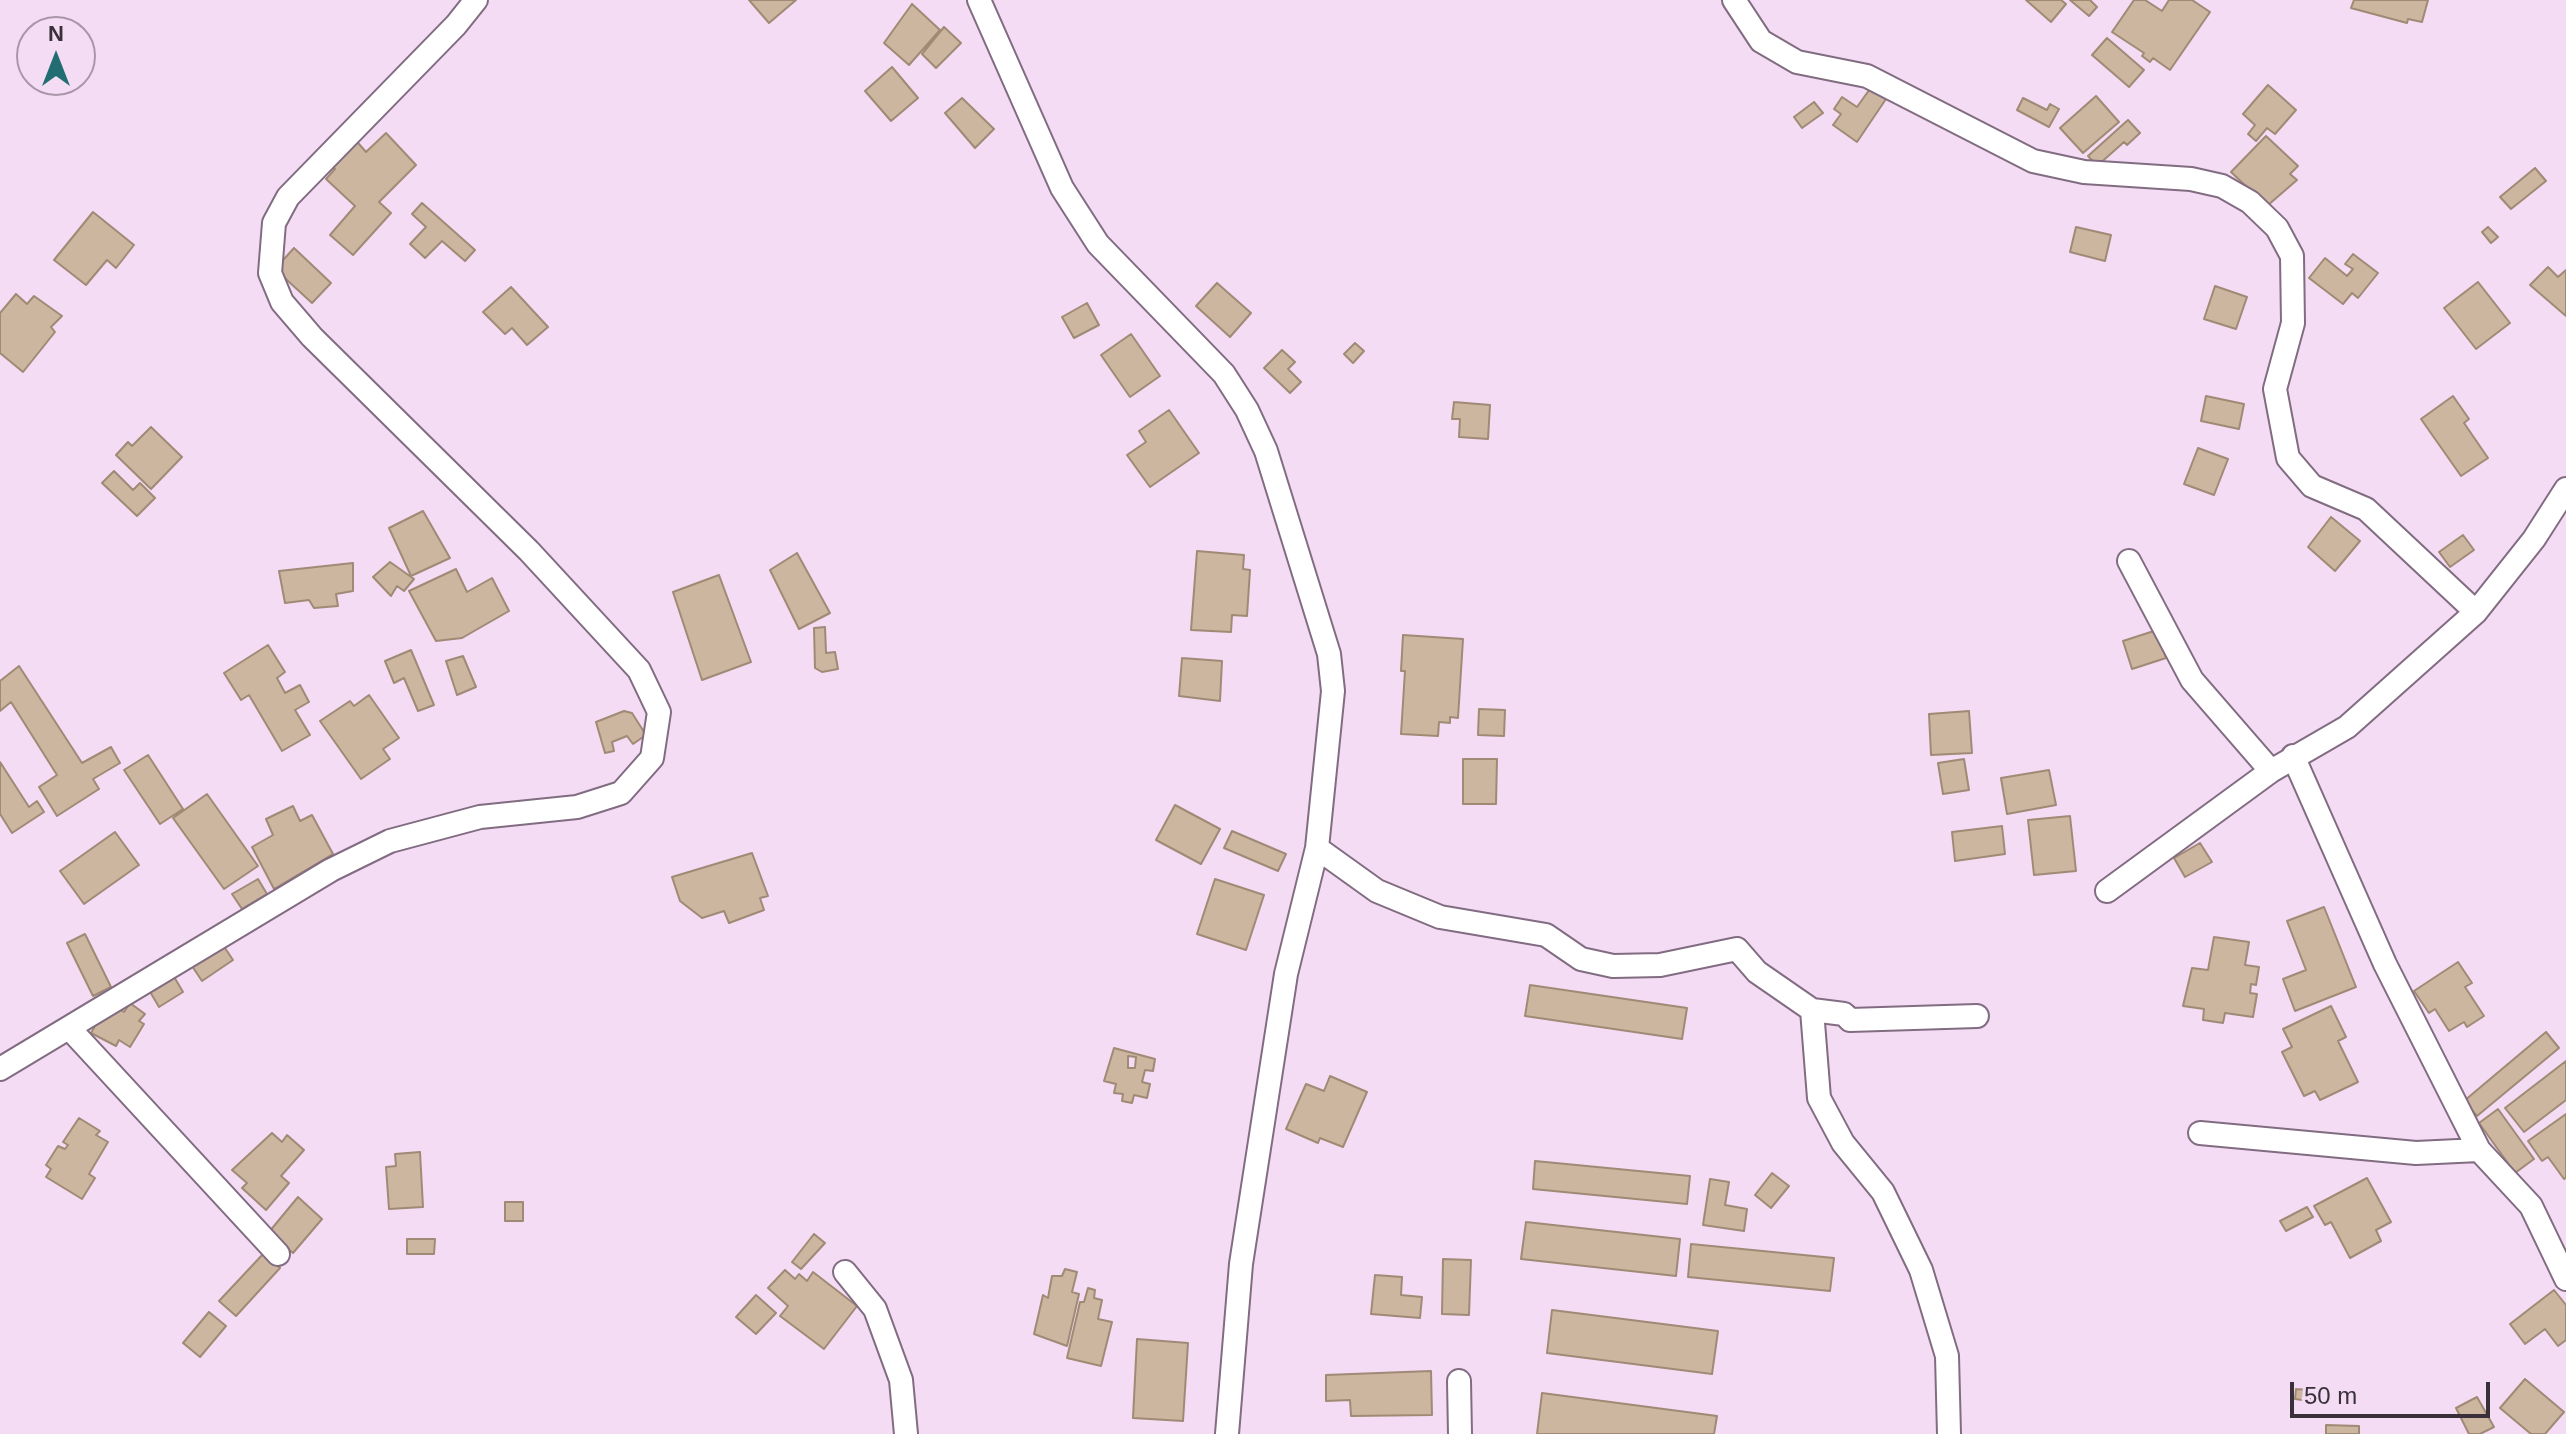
<!DOCTYPE html>
<style>
body{margin:0}
#map{position:relative;width:2566px;height:1434px;overflow:hidden;background:#f3dcf4;font-family:Helvetica,sans-serif}
canvas{display:block}
.north{position:absolute;left:16px;top:16px;width:80px;height:80px;box-sizing:border-box;background:#f3dcf4;border:2px solid #a997a9;border-radius:50%;rotate:0deg;font-size:22px;font-weight:700;line-height:32px;text-align:center;color:#393039}
.north::after{content:'';display:block;margin:auto;width:28px;height:36px;background:#226d72;clip-path:polygon(50% 0,100% 100%,50% 72%,0 100%)}
.scale{position:absolute;left:2290px;top:1382px;width:200px;height:36px;box-sizing:border-box;border:4px solid #393039;border-top:0;padding-left:10px;font-size:24px;line-height:28px;white-space:nowrap;color:#393039;-webkit-text-stroke:6px #f3dcf4;paint-order:stroke}
</style>
<div id="map">
<canvas width="2566" height="1434"></canvas>
<div class="north">N</div>
<div class="scale">50 m</div>
</div>
<script>
const ctx = document.querySelector('canvas').getContext('2d');
ctx.lineJoin = 'round';
function fillPath(path, color) { ctx.fillStyle = color; ctx.fill(path, 'evenodd'); }
const poly = rows => new Path2D(rows.map(r => 'M' + r).join(''));
function stroke(path, color, width, dash) { ctx.strokeStyle = color; ctx.lineWidth = width; ctx.lineCap = dash ? 'butt' : 'round'; ctx.setLineDash(dash || []); ctx.stroke(path); }
const building = poly([
 [749,0,796,0,769,23,749,0],
 [2026,0,2061,0,2066,4,2051,22,2026,0],
 [2070,0,2090,0,2097,7,2089,16,2070,0],
 [2134,0,2145,0,2162,11,2169,0,2192,0,2210,12,2170,70,2153,58,2150,62,2142,56,2144,53,2112,32,2134,0],
 [2354,0,2428,0,2422,22,2408,19,2407,23,2351,8,2354,0],
 [912,4,940,30,909,65,884,43,912,4],
 [944,27,961,43,936,68,922,54,944,27],
 [2107,38,2144,70,2129,87,2092,55,2107,38],
 [892,67,918,98,891,121,865,91,892,67],
 [2268,85,2296,110,2275,134,2267,128,2256,141,2248,134,2255,125,2243,114,2268,85],
 [1872,86,1888,96,1857,142,1833,125,1841,114,1834,109,1842,97,1857,107,1872,86],
 [2096,96,2119,122,2083,153,2060,128,2096,96],
 [962,98,994,129,975,148,945,113,962,98],
 [2023,98,2047,110,2050,104,2059,109,2049,127,2017,110,2023,98],
 [1814,102,1823,113,1802,128,1794,117,1814,102],
 [2128,120,2140,133,2127,145,2124,142,2097,166,2088,156,2128,120],
 [386,133,416,165,379,202,391,213,353,255,330,235,355,206,326,179,335,169,327,160,352,136,366,152,386,133],
 [2266,136,2298,166,2290,174,2297,180,2267,206,2231,172,2266,136],
 [2535,168,2546,181,2511,209,2500,197,2535,168],
 [422,203,475,250,465,261,442,241,425,258,410,244,426,227,412,214,422,203],
 [93,212,134,245,116,268,107,260,86,285,54,260,93,212],
 [2076,227,2111,235,2105,261,2070,252,2076,227],
 [2488,227,2498,237,2491,243,2482,232,2488,227],
 [294,248,331,283,312,303,275,269,294,248],
 [2353,254,2378,273,2358,298,2352,293,2343,304,2309,278,2325,258,2347,276,2353,269,2345,264,2353,254],
 [2548,267,2558,277,2566,270,2566,316,2530,285,2548,267],
 [2478,282,2510,323,2476,349,2444,308,2478,282],
 [1217,283,1251,313,1230,337,1196,306,1217,283],
 [2215,286,2247,297,2236,329,2204,319,2215,286],
 [511,287,548,327,527,345,512,328,505,334,483,312,511,287],
 [16,294,27,304,34,296,62,316,51,327,55,332,23,372,0,353,0,313,16,294],
 [1087,303,1099,325,1074,338,1062,317,1087,303],
 [1131,334,1160,376,1130,397,1101,355,1131,334],
 [1355,343,1364,351,1353,363,1344,354,1355,343],
 [1282,350,1295,362,1288,369,1301,382,1290,393,1264,368,1282,350],
 [2206,396,2244,404,2239,429,2201,421,2206,396],
 [2453,396,2469,419,2464,423,2488,458,2461,476,2421,419,2453,396],
 [1454,402,1490,405,1488,439,1459,437,1460,419,1452,419,1454,402],
 [1169,410,1199,453,1150,487,1127,455,1146,442,1139,431,1169,410],
 [151,427,182,457,151,489,116,455,128,442,132,446,151,427],
 [2198,448,2228,459,2214,495,2184,484,2198,448],
 [114,471,133,490,140,483,155,498,137,516,102,483,114,471],
 [423,511,450,558,411,576,389,528,423,511],
 [2331,517,2360,541,2335,571,2308,547,2331,517],
 [2463,535,2474,550,2450,567,2439,552,2463,535],
 [1197,551,1244,555,1243,569,1250,570,1247,616,1232,615,1231,632,1191,630,1197,551],
 [797,553,830,613,799,629,770,570,797,553],
 [390,562,414,579,404,591,397,586,391,596,373,577,390,562],
 [353,563,353,591,336,594,338,606,314,608,309,600,285,603,279,571,353,563],
 [456,569,467,592,492,578,509,611,462,638,436,641,409,591,456,569],
 [719,575,751,662,702,680,673,592,719,575],
 [825,627,826,653,835,652,838,669,822,672,815,668,814,628,825,627],
 [2157,630,2166,658,2132,669,2123,641,2157,630],
 [1403,635,1463,639,1458,718,1450,717,1450,723,1439,722,1438,736,1401,734,1405,671,1401,671,1403,635],
 [268,645,285,672,277,678,285,693,300,685,309,702,295,710,310,735,282,751,249,695,241,700,224,673,268,645],
 [411,650,434,705,418,711,404,678,394,683,385,661,411,650],
 [463,656,476,687,457,695,446,661,463,656],
 [1182,658,1222,661,1220,701,1179,696,1182,658],
 [19,666,82,763,111,747,120,763,93,779,99,789,57,816,39,787,57,775,11,702,0,711,0,681,19,666],
 [369,695,399,738,383,749,390,759,361,779,320,721,350,701,354,706,369,695],
 [1479,709,1505,710,1504,736,1478,735,1479,709],
 [624,711,632,713,646,735,633,744,627,736,612,742,614,751,605,753,596,722,624,711],
 [1969,711,1972,753,1931,755,1929,714,1969,711],
 [148,755,183,809,160,824,124,770,148,755],
 [1463,759,1497,759,1496,804,1463,804,1463,759],
 [1964,759,1969,790,1943,794,1938,763,1964,759],
 [0,762,29,807,37,801,44,812,12,833,0,814,0,762],
 [2049,770,2056,805,2007,814,2001,778,2049,770],
 [207,794,258,866,224,889,173,818,207,794],
 [1175,805,1220,829,1201,864,1156,840,1175,805],
 [293,806,300,821,312,815,333,854,274,889,252,847,273,835,266,819,293,806],
 [2070,816,2076,871,2034,875,2028,820,2070,816],
 [2002,826,2005,854,1955,861,1952,832,2002,826],
 [1232,831,1286,854,1278,871,1224,848,1232,831],
 [115,832,139,865,84,904,60,871,115,832],
 [2200,843,2212,862,2185,877,2174,858,2200,843],
 [752,853,768,896,760,898,764,910,729,923,724,911,702,918,680,901,672,877,752,853],
 [258,879,267,894,242,909,232,894,258,879],
 [1215,879,1264,895,1246,950,1197,934,1215,879],
 [2324,907,2356,987,2295,1011,2283,979,2306,970,2287,921,2324,907],
 [85,934,111,987,93,996,67,943,85,934],
 [2214,937,2249,942,2245,965,2259,967,2256,985,2251,984,2250,993,2257,994,2253,1017,2225,1013,2223,1023,2203,1020,2204,1009,2183,1006,2192,968,2208,970,2214,937],
 [221,942,233,960,202,981,190,963,221,942],
 [2458,962,2472,983,2465,987,2484,1016,2467,1027,2464,1022,2449,1031,2435,1009,2429,1013,2414,991,2458,962],
 [173,975,183,992,159,1007,149,990,173,975],
 [1530,985,1687,1008,1682,1039,1525,1016,1530,985],
 [130,1003,145,1014,139,1021,144,1024,130,1047,119,1040,116,1046,91,1033,104,1010,115,1006,124,1012,130,1003],
 [2331,1006,2346,1037,2338,1041,2358,1082,2320,1100,2315,1091,2304,1096,2282,1052,2292,1047,2283,1029,2331,1006],
 [2546,1032,2559,1048,2477,1116,2464,1101,2546,1032],
 [1114,1048,1155,1059,1153,1071,1145,1070,1142,1082,1150,1084,1147,1098,1134,1095,1132,1103,1122,1101,1123,1094,1114,1093,1116,1084,1104,1081,1114,1048],
 [1128,1056,1136,1057,1135,1068,1128,1068,1128,1056],
 [2566,1061,2566,1100,2524,1132,2505,1108,2566,1061],
 [1330,1076,1367,1092,1343,1147,1320,1138,1318,1143,1286,1129,1306,1084,1324,1091,1330,1076],
 [2498,1109,2534,1159,2515,1173,2479,1123,2498,1109],
 [2566,1114,2566,1178,2564,1179,2548,1157,2542,1161,2528,1141,2566,1114],
 [79,1118,100,1131,96,1135,108,1142,89,1174,95,1178,82,1199,46,1177,51,1169,46,1165,58,1146,65,1149,68,1145,63,1142,79,1118],
 [272,1133,282,1142,287,1135,304,1150,281,1176,289,1183,266,1210,242,1188,247,1183,232,1170,272,1133],
 [420,1152,423,1207,389,1209,386,1167,396,1166,395,1154,420,1152],
 [1535,1161,1690,1176,1687,1204,1533,1189,1535,1161],
 [1772,1173,1789,1186,1771,1208,1755,1195,1772,1173],
 [2367,1178,2391,1222,2376,1230,2381,1241,2350,1258,2331,1222,2325,1225,2314,1206,2367,1178],
 [1710,1179,1729,1182,1725,1205,1747,1209,1744,1231,1703,1225,1710,1179],
 [298,1197,322,1219,293,1253,269,1232,298,1197],
 [505,1202,523,1202,523,1221,505,1221,505,1202],
 [2307,1207,2313,1217,2286,1231,2280,1221,2307,1207],
 [1526,1222,1680,1239,1676,1276,1521,1259,1526,1222],
 [814,1234,825,1243,801,1269,792,1262,814,1234],
 [407,1239,435,1239,434,1254,407,1254,407,1239],
 [1691,1244,1834,1258,1830,1291,1688,1277,1691,1244],
 [264,1253,280,1268,236,1316,219,1301,264,1253],
 [1443,1259,1471,1260,1469,1315,1442,1314,1443,1259],
 [1065,1269,1077,1272,1072,1292,1079,1294,1067,1346,1034,1334,1043,1295,1048,1298,1052,1276,1062,1276,1065,1269],
 [785,1270,795,1279,799,1274,807,1281,813,1272,857,1306,824,1349,780,1316,788,1306,768,1288,785,1270],
 [1375,1275,1402,1277,1401,1295,1422,1297,1420,1318,1371,1314,1375,1275],
 [1088,1288,1095,1290,1094,1298,1102,1300,1098,1319,1112,1322,1101,1366,1067,1358,1080,1302,1084,1302,1088,1288],
 [2554,1290,2566,1305,2566,1340,2558,1346,2545,1329,2525,1344,2510,1324,2554,1290],
 [756,1295,776,1313,756,1334,736,1317,756,1295],
 [1552,1310,1718,1331,1712,1374,1547,1353,1552,1310],
 [209,1312,226,1326,200,1357,183,1343,209,1312],
 [1137,1339,1188,1343,1183,1421,1133,1418,1137,1339],
 [1431,1371,1432,1415,1351,1416,1350,1400,1326,1401,1326,1375,1431,1371],
 [2525,1379,2564,1412,2545,1434,2531,1434,2500,1408,2525,1379],
 [2296,1389,2310,1390,2310,1401,2295,1399,2296,1389],
 [1542,1393,1717,1416,1714,1434,1537,1434,1542,1393],
 [2477,1397,2494,1427,2480,1434,2469,1434,2456,1408,2477,1397],
 [2326,1425,2359,1426,2359,1434,2326,1434,2326,1425]
]);
const minor = poly([
 [979,0,1062,188,1098,244,1224,374,1247,410,1266,451,1329,654,1333,691,1317,848,1286,974,1241,1264,1227,1434],
 [1734,0,1761,41,1797,62,1867,76,2033,161,2084,172,2191,179,2222,186,2250,202,2277,228,2292,256,2293,323,2275,389,2288,458,2312,486,2366,509,2476,612],
 [2129,561,2192,680,2271,771],
 [2293,756,2385,964,2479,1150,2531,1206,2566,1279],
 [1317,848,1377,891,1440,917,1546,935,1581,959,1613,966,1660,965,1737,949,1757,972,1812,1010,1844,1014,1850,1020,1977,1016],
 [2107,891,2271,771,2347,727,2476,612,2534,539,2566,489],
 [1812,1010,1819,1098,1843,1143,1883,1192,1921,1270,1947,1356,1949,1434],
 [70,1029,278,1254],
 [0,1069,331,870,390,841,480,817,577,807,621,793,652,758,659,712,639,670,529,551,312,337,282,302,270,273,274,223,288,197,456,25,476,0],
 [2200,1133,2416,1153,2479,1150],
 [845,1272,875,1309,901,1380,906,1434],
 [1459,1381,1460,1434]
]);
fillPath(building, '#cdb6a0');
stroke(building, '#a08a75', 2);
stroke(minor, '#816c81', 26);
stroke(minor, '#fff', 22);
</script>
